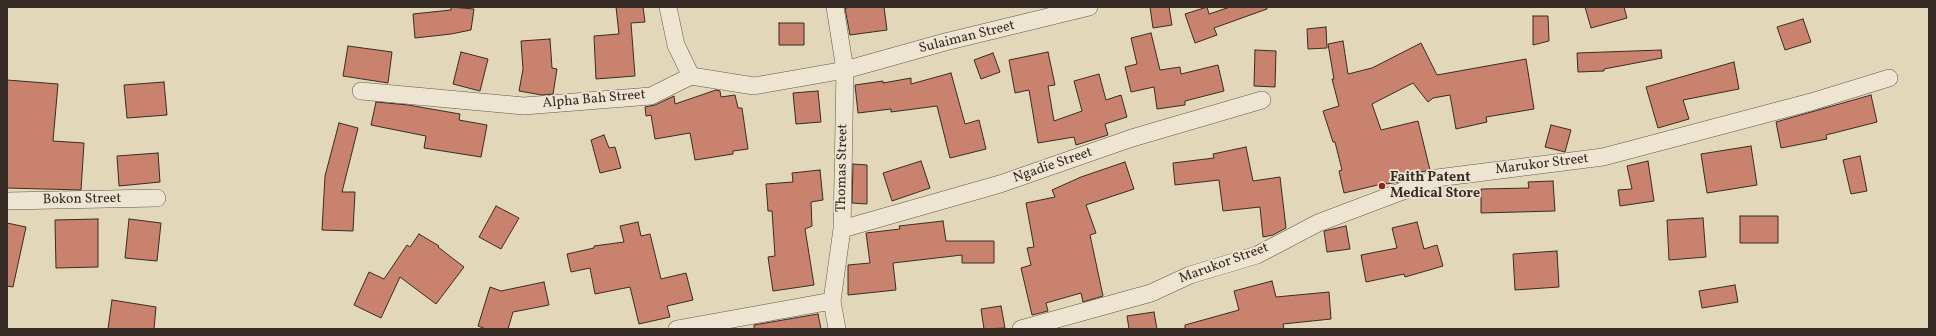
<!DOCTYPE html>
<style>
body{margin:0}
#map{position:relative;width:1936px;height:336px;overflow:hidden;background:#e3d7b9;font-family:Vollkorn,serif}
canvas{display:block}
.frame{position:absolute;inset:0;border:8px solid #372c25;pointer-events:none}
</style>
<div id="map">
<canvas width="1936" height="336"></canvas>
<div class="frame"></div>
</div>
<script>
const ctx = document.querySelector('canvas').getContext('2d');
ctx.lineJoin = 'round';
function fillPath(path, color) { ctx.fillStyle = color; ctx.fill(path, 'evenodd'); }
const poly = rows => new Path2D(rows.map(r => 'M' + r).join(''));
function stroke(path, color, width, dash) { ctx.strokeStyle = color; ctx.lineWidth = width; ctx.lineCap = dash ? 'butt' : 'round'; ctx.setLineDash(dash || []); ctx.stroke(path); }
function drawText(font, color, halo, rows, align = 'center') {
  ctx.font = font + ' Vollkorn,serif'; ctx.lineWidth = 3.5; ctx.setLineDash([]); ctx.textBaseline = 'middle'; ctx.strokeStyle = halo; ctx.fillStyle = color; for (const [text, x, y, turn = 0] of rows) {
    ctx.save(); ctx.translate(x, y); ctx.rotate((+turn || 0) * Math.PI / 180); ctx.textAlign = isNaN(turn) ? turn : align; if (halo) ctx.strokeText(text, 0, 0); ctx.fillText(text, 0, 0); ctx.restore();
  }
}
const building = poly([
 [451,7,474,9,471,30,451,34,415,38,413,14,451,10,451,7],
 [616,7,643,7,645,22,631,23,635,76,596,79,594,36,619,34,616,7],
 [853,7,884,7,887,30,850,35,845,8,853,7],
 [1150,7,1169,7,1172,25,1153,28,1150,7],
 [1207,7,1209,14,1230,7,1267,7,1267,9,1214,28,1217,35,1195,43,1185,14,1207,7],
 [1585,7,1624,7,1627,18,1591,28,1585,7],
 [1533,16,1548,16,1549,41,1533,45,1533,16],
 [1803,19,1811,42,1785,50,1777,27,1803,19],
 [779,23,804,23,804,45,779,45,779,23],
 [1326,27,1327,48,1308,49,1307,29,1326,27],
 [1151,33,1160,70,1180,67,1181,74,1218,65,1224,91,1185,101,1185,105,1157,109,1154,87,1131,92,1125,67,1137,64,1131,38,1151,33],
 [550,39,552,68,557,69,553,94,542,95,519,91,523,69,521,41,550,39],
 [1343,41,1348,74,1372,68,1421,43,1437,75,1526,59,1534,109,1486,117,1487,122,1456,129,1450,95,1433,98,1428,102,1413,83,1372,104,1381,130,1418,121,1430,170,1400,177,1401,181,1399,182,1386,184,1386,183,1344,193,1339,171,1342,170,1335,142,1333,142,1323,111,1339,106,1332,79,1334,79,1328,44,1343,41],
 [348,46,392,52,388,83,343,76,348,46],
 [1255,50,1276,51,1275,87,1254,86,1255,50],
 [1661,50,1662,58,1604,69,1604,71,1578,72,1577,53,1661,50],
 [461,52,488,59,480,91,453,84,461,52],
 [1048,52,1055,85,1048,86,1054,121,1082,111,1074,81,1099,74,1106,100,1121,95,1127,117,1105,124,1108,135,1076,145,1074,137,1038,143,1029,90,1015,93,1009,60,1048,52],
 [993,53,1000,72,981,79,974,60,993,53],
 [1734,62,1739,89,1683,100,1689,119,1658,128,1646,87,1734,62],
 [951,73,965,124,979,120,986,149,950,158,937,106,891,112,891,109,858,113,855,85,883,81,883,83,911,78,911,84,951,73],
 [7,80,58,84,53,141,84,143,81,190,7,188,7,80],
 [164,82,167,115,127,118,124,85,164,82],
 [716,90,720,91,721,97,735,95,738,108,742,108,748,149,733,151,733,154,695,160,690,133,655,139,651,115,646,116,645,107,655,105,674,96,675,104,716,90],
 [818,91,821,122,796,124,793,93,818,91],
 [1871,95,1877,122,1826,135,1827,139,1781,148,1776,122,1871,95],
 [376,102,408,105,460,114,459,120,487,125,481,157,424,148,426,136,371,125,376,102],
 [339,123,358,128,342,192,355,192,353,231,322,230,325,176,339,123],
 [1551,125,1571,130,1565,152,1545,147,1551,125],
 [604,135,609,148,615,147,621,168,600,173,591,140,604,135],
 [1751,146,1757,185,1707,193,1701,154,1751,146],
 [1246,147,1253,181,1280,177,1286,228,1273,235,1263,237,1260,207,1223,211,1219,180,1175,185,1173,163,1214,158,1213,154,1246,147],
 [158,153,160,182,119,186,117,156,158,153],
 [1860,156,1867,191,1851,194,1843,160,1860,156],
 [921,161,930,188,892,201,883,173,921,161],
 [1648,161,1654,201,1620,206,1618,190,1632,189,1627,166,1648,161],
 [1125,162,1134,189,1086,205,1096,233,1090,235,1103,296,1083,302,1081,293,1046,303,1048,311,1032,315,1021,268,1031,265,1027,248,1034,247,1026,203,1055,197,1052,190,1081,177,1125,162],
 [853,164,867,165,867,204,852,203,853,164],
 [820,170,823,200,811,202,812,226,805,229,814,285,773,291,768,257,775,256,772,211,768,211,766,184,793,182,792,173,820,170],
 [1553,181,1555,211,1481,213,1481,189,1529,188,1528,182,1553,181],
 [496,206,519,218,501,249,479,237,496,206],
 [1740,216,1778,216,1778,243,1740,243,1740,216],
 [1703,218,1706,257,1669,260,1667,220,1703,218],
 [98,219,98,267,56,268,55,220,98,219],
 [129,219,161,223,157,261,125,258,129,219],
 [943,221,946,241,994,241,994,263,962,263,962,255,893,263,896,290,848,295,848,265,870,263,866,233,900,229,899,226,943,221],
 [638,222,641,236,650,234,661,279,686,273,693,300,667,306,670,317,639,324,630,287,595,294,590,268,571,272,567,254,594,248,594,246,624,242,620,226,638,222],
 [1417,222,1424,249,1437,245,1443,266,1405,277,1404,274,1366,282,1361,255,1397,248,1392,228,1417,222],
 [7,223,26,227,13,287,7,286,7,223],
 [1346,226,1350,249,1327,252,1324,231,1346,226],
 [419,234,439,246,438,247,464,267,436,304,400,277,381,318,354,305,369,272,384,279,407,245,410,247,419,234],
 [1557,251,1559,287,1515,290,1513,254,1557,251],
 [1272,281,1276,297,1329,292,1331,319,1283,324,1284,329,1185,329,1185,325,1239,310,1234,291,1272,281],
 [544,282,549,305,513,312,508,329,486,329,478,326,490,287,501,291,544,282],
 [1735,285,1738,302,1702,308,1699,291,1735,285],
 [112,300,156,307,154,329,108,329,112,300],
 [1001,306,1005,328,984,329,981,309,1001,306],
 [1154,312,1157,329,1129,329,1127,316,1154,312],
 [818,314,821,329,754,329,754,325,818,314]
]);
const street = poly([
 [668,7,676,45,691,76],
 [835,7,845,70,842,229,832,301,837,329],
 [361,91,524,106,651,96,691,76,754,86,845,70,945,42,1089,7],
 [7,201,157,198],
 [842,229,1000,184,1132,138,1262,100],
 [677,329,832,301],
 [1021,329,1151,293,1190,275,1257,255,1318,223,1437,178,1603,157,1811,102,1889,78]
]);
const markers = [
 [1382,186,4,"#8f2418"]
];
const streetNames = [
 ["Sulaiman Street",967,38,-14],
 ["Alpha Bah Street",594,100,-5],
 ["Marukor Street",1542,165,-7],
 ["Ngadie Street",1053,166,-19],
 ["Thomas Street",843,168,-89],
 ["Bokon Street",82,200,-1],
 ["Marukor Street",1224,264,-20]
];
const poiNames = [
 ["Faith Patent",1390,178],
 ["Medical Store",1390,194]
];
fillPath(building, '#c9826d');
stroke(building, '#372c25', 1);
stroke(street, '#62574a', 18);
stroke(street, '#ede5d2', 17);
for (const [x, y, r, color] of markers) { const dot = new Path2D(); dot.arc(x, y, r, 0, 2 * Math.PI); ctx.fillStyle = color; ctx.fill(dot); stroke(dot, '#ede5d2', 1.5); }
drawText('14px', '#372c25', '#ede5d2', streetNames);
drawText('bold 14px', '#372c25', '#ede5d2', poiNames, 'left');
</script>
